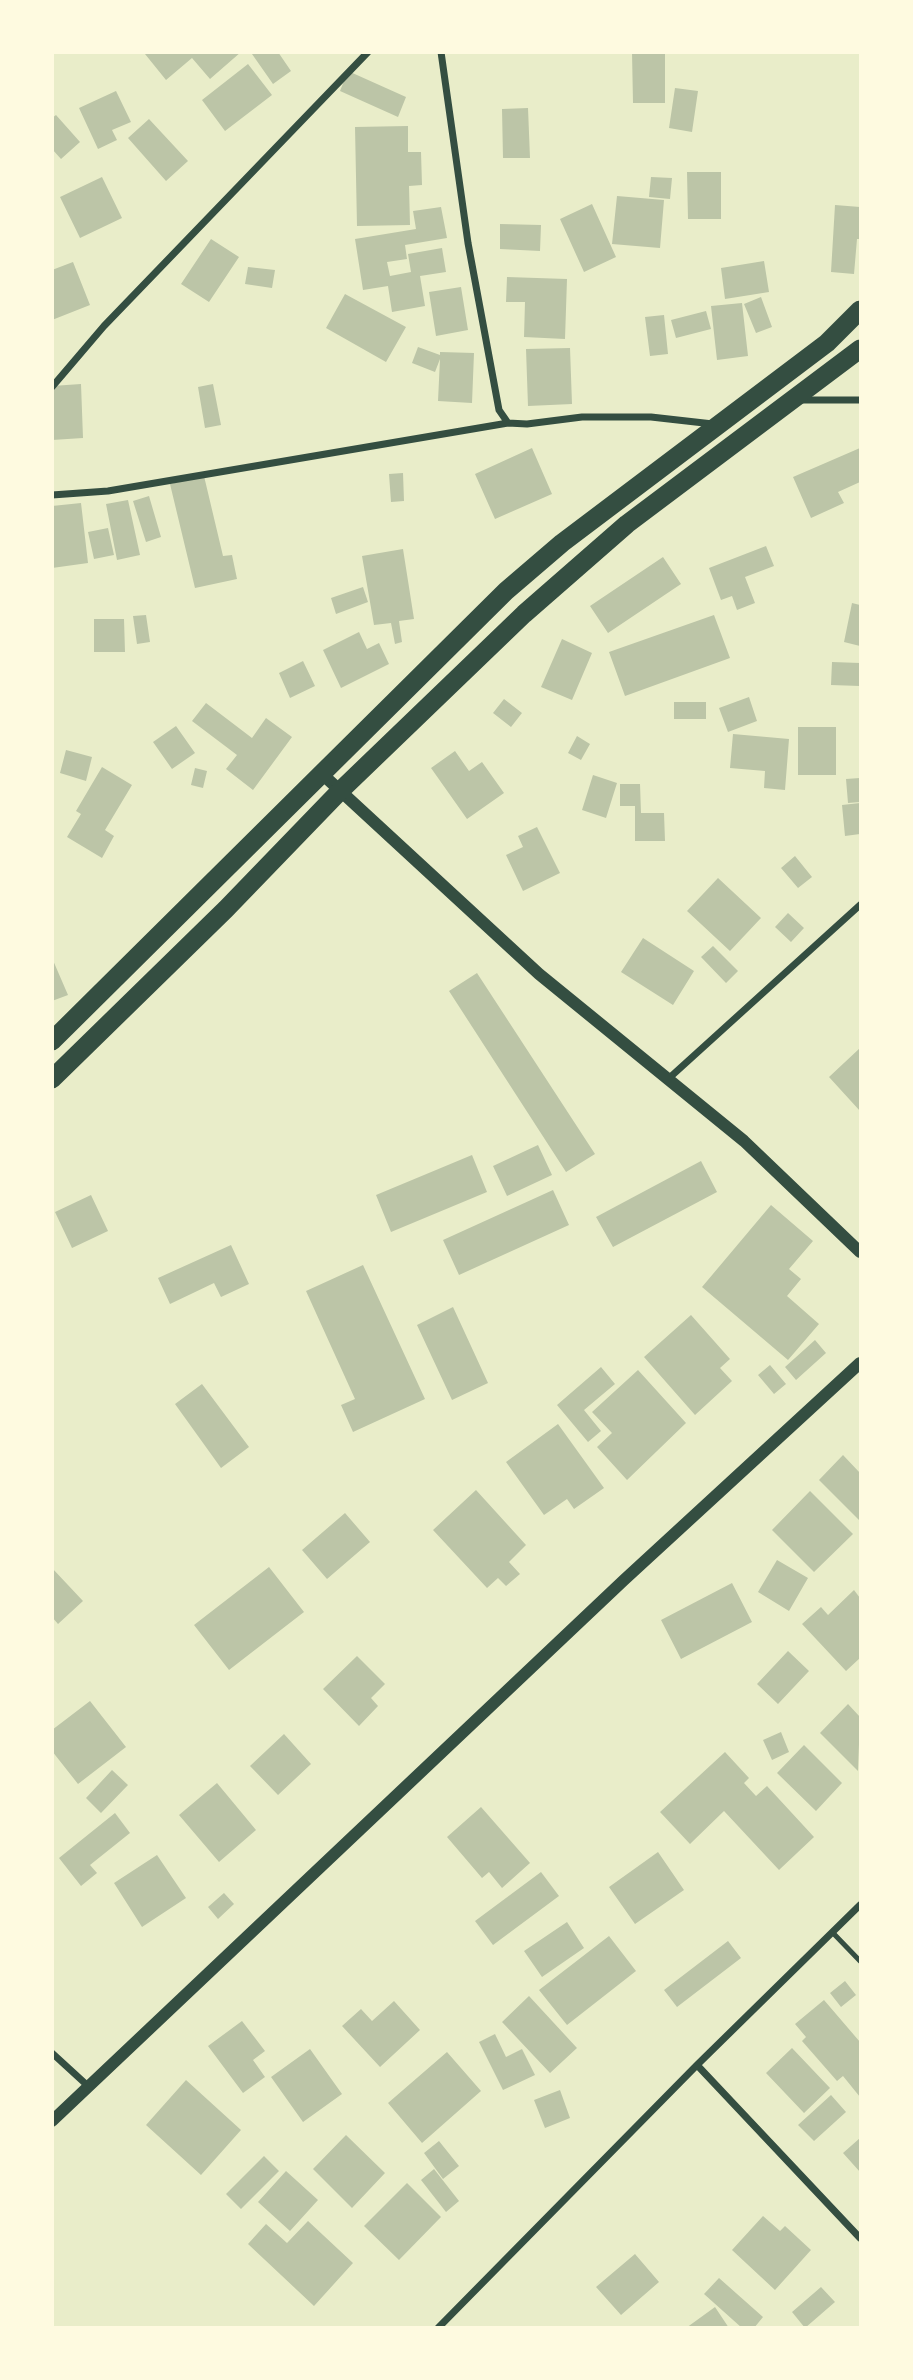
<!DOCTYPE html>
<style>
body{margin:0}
#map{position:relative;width:913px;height:2380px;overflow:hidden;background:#e9edc9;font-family:Signika,sans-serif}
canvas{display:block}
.frame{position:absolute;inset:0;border:54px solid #fefae0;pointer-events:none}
</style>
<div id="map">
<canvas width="913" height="2380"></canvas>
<div class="frame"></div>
</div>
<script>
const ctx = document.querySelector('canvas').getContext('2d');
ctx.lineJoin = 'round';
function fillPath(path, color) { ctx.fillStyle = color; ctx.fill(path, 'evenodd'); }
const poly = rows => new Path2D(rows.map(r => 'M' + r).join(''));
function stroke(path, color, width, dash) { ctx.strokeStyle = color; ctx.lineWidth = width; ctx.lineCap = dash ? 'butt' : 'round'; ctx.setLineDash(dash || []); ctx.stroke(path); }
const building = poly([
 [147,52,241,52,210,79,192,58,166,80,145,54],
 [254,52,278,52,291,71,273,84,252,54],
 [632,52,665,52,665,103,633,103],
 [248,64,272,95,225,131,202,100],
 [348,71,406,97,398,117,340,91],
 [675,88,698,91,692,132,669,128],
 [116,91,131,122,112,130,117,140,98,149,79,108],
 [528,108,530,158,503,158,502,109],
 [56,115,80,142,61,159,52,149,52,118],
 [149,119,188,161,166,181,128,138],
 [408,126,408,152,421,152,422,185,409,186,410,225,357,226,355,127],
 [687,172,721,172,721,219,688,219],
 [102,177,122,218,80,238,60,197],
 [651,177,672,178,670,199,649,197],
 [617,196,664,200,660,248,612,244],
 [592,204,616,257,584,272,560,219],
 [835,205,860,207,860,239,857,239,854,274,831,272],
 [441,207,447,238,405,245,407,259,387,262,390,276,411,272,408,254,442,248,446,272,420,276,425,306,392,312,388,286,363,290,355,239,416,229,413,211],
 [500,224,541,225,540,251,500,249],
 [211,239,239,257,209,302,181,284],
 [764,261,769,292,725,299,721,268],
 [73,262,90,305,52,320,52,270],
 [248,267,275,270,272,288,245,284],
 [507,277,567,279,565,339,524,337,525,302,506,302],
 [461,287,468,330,436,336,429,292],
 [345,294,406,327,386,362,326,328],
 [761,297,772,327,756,333,744,304],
 [742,303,748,356,717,360,711,306],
 [706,311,711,329,676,338,671,320],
 [664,315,668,354,650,356,645,317],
 [418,347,440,355,440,352,474,353,472,403,438,401,440,359,435,372,412,363],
 [570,348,572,404,528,406,526,349],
 [81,384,83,438,52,440,52,386],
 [213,384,221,425,205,428,198,387],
 [532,448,552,494,495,519,475,474],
 [860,448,860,482,838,492,844,503,811,518,793,477],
 [403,473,404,501,391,502,389,474],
 [204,476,223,556,232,555,237,579,195,588,170,484],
 [149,496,161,537,146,542,133,501],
 [128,500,140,555,117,560,106,504],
 [81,503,88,563,52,568,52,506],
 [108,528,114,555,94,559,88,532],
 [766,546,774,566,745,577,755,603,737,610,732,596,721,600,709,568],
 [403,549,414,619,399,621,402,642,395,644,391,623,374,625,362,556],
 [663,557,681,584,608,633,590,606],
 [363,587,368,602,336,614,331,598],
 [852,603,860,605,860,646,844,642],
 [146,615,150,642,137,644,133,616],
 [714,615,730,658,625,696,609,652],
 [94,619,124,619,125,652,94,652],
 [359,632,367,649,379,643,389,664,341,688,323,650],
 [562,639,592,653,572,700,541,687],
 [303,661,315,686,290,698,279,673],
 [832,662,860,663,860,686,831,685],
 [749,697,757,721,728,732,719,708],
 [504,699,522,713,511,727,493,713],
 [674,702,706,702,706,719,674,719],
 [206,703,252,738,266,718,292,737,253,790,226,769,237,755,192,721],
 [176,726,195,753,172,769,153,742],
 [798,727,836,727,836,775,798,775],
 [733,734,789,739,785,790,764,788,765,771,730,768],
 [577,736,590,744,581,760,568,753],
 [66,750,92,757,86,781,60,773],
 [455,751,469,771,482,762,504,793,467,819,431,768],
 [102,767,132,785,105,830,114,836,102,858,67,837,81,814,76,811],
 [195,768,207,771,203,788,191,785],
 [593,775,617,783,606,818,582,810],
 [860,778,860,802,848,803,846,779],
 [620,784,640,784,641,813,664,813,665,841,635,841,635,806,620,806],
 [860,803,860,834,845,836,842,805],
 [537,827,560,873,523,891,506,855,523,847,518,836],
 [795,856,812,877,798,888,781,868],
 [718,878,761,918,730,951,687,911],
 [788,913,804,928,791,942,775,927],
 [643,938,694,971,673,1005,621,972],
 [713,946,738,971,726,983,701,957],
 [52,958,68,995,52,1001],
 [477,973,595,1154,566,1172,449,991],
 [860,1048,860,1111,829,1077],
 [538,1145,552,1175,507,1196,493,1166],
 [472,1155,487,1192,391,1232,376,1195],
 [701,1161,717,1192,613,1247,596,1217],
 [553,1190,569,1225,459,1275,443,1240],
 [91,1195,108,1231,72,1248,55,1212],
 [771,1205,813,1241,789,1269,801,1279,787,1296,819,1324,788,1360,702,1287],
 [231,1245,249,1284,221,1297,214,1283,170,1304,158,1278],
 [363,1265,425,1399,353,1432,341,1405,355,1399,306,1291],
 [453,1307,488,1383,452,1400,417,1325],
 [691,1315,730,1359,720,1368,732,1381,695,1415,644,1357],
 [815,1340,826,1353,796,1380,785,1367],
 [770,1365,786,1384,774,1394,758,1375],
 [601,1367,615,1384,584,1410,601,1431,588,1442,557,1405],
 [638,1370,686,1423,627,1480,597,1447,612,1433,592,1412],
 [202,1384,249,1447,221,1468,175,1404],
 [558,1424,604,1488,574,1509,567,1499,544,1515,506,1462],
 [843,1455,860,1473,860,1521,819,1480],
 [476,1490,526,1545,509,1562,520,1574,506,1586,498,1578,487,1588,433,1530],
 [810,1491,853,1534,814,1572,772,1530],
 [345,1513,370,1542,327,1579,302,1550],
 [777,1560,808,1578,789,1611,758,1592],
 [269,1567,304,1612,229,1670,194,1625],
 [52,1568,83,1601,58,1624,52,1617],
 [732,1583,752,1622,681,1659,661,1620],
 [854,1590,860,1598,860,1658,846,1671,802,1624,821,1607,828,1615],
 [788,1651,809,1671,778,1704,757,1684],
 [357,1656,385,1684,371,1698,378,1706,359,1726,323,1689],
 [90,1701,126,1747,78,1784,52,1751,52,1730],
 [848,1704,860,1717,858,1771,820,1733],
 [781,1732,789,1752,772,1760,763,1740],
 [284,1734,311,1764,278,1795,250,1766],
 [804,1745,842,1783,816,1811,777,1773],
 [725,1752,749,1778,744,1783,756,1796,767,1786,814,1837,779,1870,724,1811,690,1844,660,1812],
 [112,1770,128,1785,101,1813,86,1798],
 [217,1783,256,1830,219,1862,179,1815],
 [481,1807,530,1863,502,1888,489,1872,482,1878,447,1837],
 [115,1813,130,1833,90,1865,97,1873,81,1886,59,1858],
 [658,1852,684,1890,635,1924,609,1887],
 [157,1855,186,1898,142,1927,114,1883],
 [541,1872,559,1896,493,1945,475,1921],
 [224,1893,234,1904,218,1919,208,1907],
 [567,1922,584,1948,542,1977,524,1951],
 [609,1936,636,1971,567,2025,539,1990],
 [728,1941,741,1958,677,2007,664,1990],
 [845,1981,856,1995,841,2007,830,1993],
 [529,1996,577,2048,550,2073,502,2022],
 [824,2000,860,2042,860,2097,843,2076,837,2081,802,2041,806,2037,795,2024],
 [394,2001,420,2030,380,2067,342,2026,361,2009,372,2021],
 [242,2021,265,2051,253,2060,265,2077,243,2093,208,2046],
 [495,2034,506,2057,522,2049,535,2075,503,2090,479,2042],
 [792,2048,830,2088,804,2113,766,2073],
 [310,2049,342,2094,303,2122,271,2077],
 [447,2052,481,2091,422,2143,388,2103],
 [186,2080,241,2130,201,2175,146,2125],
 [560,2090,570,2118,545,2128,534,2100],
 [831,2095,846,2112,814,2141,798,2125],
 [346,2135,385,2173,352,2208,313,2169],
 [860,2138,860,2172,843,2153],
 [439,2141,459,2166,443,2179,424,2153],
 [264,2156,279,2171,241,2209,226,2194],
 [434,2169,459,2201,446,2212,421,2180],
 [286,2171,318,2200,290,2231,258,2202],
 [407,2183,441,2217,399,2260,364,2226],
 [763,2216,780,2231,785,2226,811,2250,775,2290,732,2250],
 [308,2221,353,2263,314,2306,248,2244,266,2224,287,2243],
 [635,2254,659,2282,621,2315,596,2287],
 [719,2278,763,2317,754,2328,742,2328,704,2294],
 [821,2287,835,2302,805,2328,792,2312],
 [715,2307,729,2328,686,2328]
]);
const service = poly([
 [834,1934,860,1961]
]);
const minor = poly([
 [441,52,468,243,499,410,508,423,527,424,582,417,651,417,713,424],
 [52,387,104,326,368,52],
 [798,400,860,400],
 [52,495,108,491,508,423],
 [667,1080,860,905],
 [52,2053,88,2086],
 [697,2065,860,2238],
 [438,2328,697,2065,860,1905]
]);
const tertiary = poly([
 [321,773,539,974,744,1141,860,1252],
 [52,2121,624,1580,860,1363]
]);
const trunk = poly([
 [52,1041,506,591,562,543,827,343,860,310],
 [52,1079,226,909,339,792,524,614,627,524,860,349]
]);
fillPath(building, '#bcc5a7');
stroke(service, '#344e41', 5);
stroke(minor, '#344e41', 7);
stroke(tertiary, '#344e41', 12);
stroke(trunk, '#344e41', 19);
</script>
